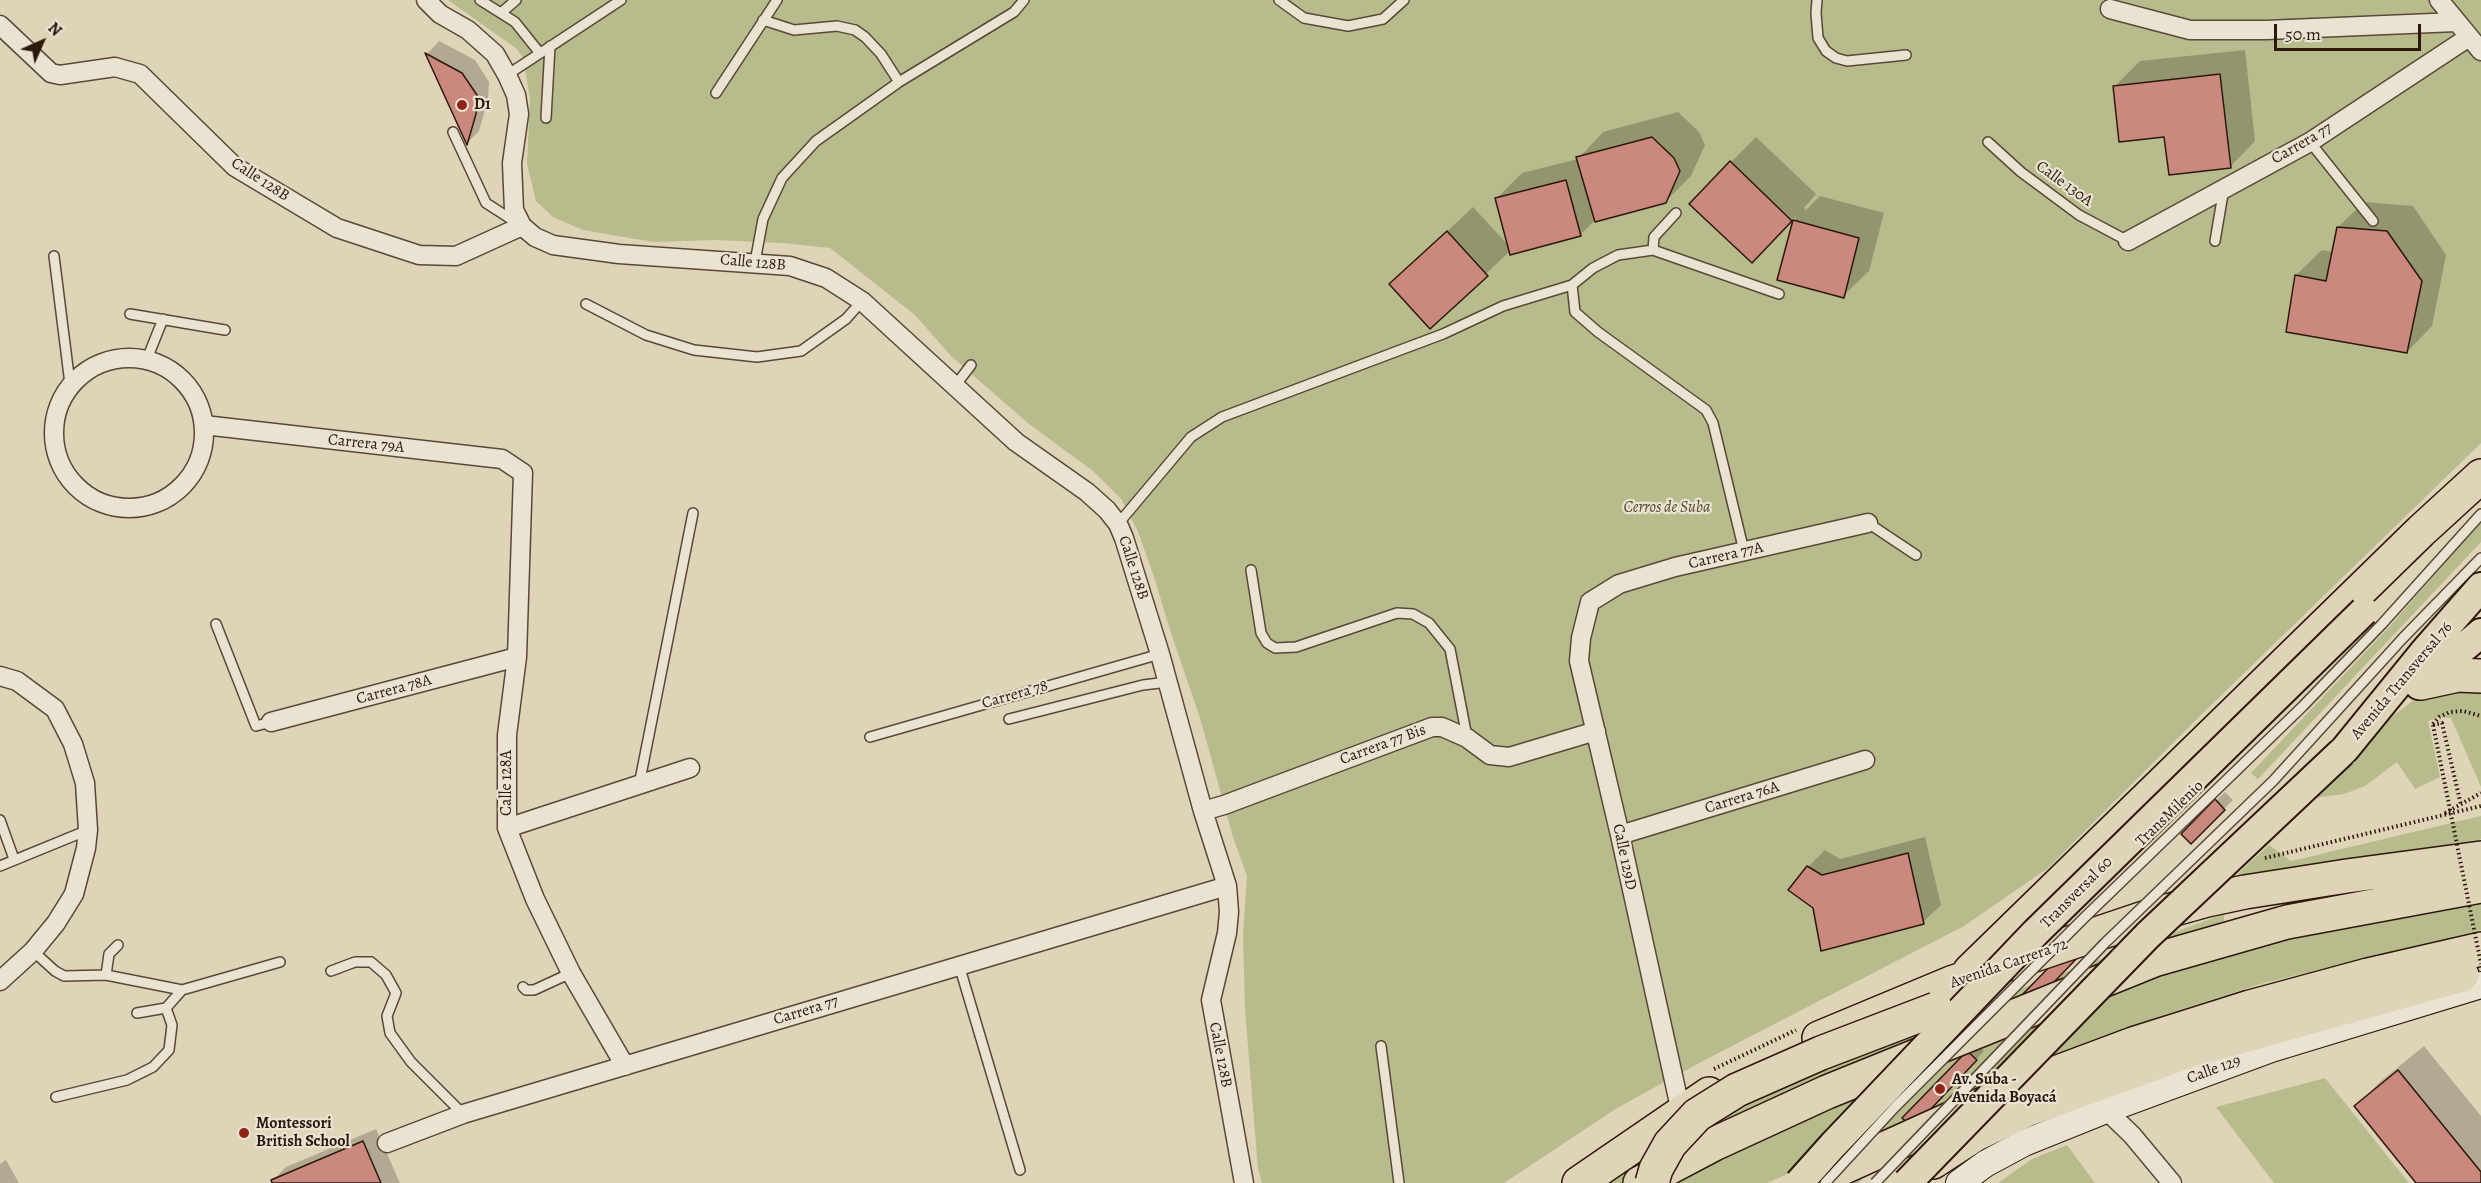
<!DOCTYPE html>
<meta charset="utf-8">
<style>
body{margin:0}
#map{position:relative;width:2481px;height:1183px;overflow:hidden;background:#dfd4b8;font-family:Alegreya,serif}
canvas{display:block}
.north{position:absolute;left:12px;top:12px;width:60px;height:60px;-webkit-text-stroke:4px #eae3d1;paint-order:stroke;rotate:45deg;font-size:16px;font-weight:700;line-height:24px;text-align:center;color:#2c190c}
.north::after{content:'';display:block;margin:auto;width:21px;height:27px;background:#2c190c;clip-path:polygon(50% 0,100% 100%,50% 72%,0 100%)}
.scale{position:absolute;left:2274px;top:24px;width:147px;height:27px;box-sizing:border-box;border:3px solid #2c190c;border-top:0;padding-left:8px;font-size:18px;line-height:21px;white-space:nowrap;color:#2c190c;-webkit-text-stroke:4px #eae3d1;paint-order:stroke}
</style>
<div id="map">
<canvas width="2481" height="1183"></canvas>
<div class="north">N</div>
<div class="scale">50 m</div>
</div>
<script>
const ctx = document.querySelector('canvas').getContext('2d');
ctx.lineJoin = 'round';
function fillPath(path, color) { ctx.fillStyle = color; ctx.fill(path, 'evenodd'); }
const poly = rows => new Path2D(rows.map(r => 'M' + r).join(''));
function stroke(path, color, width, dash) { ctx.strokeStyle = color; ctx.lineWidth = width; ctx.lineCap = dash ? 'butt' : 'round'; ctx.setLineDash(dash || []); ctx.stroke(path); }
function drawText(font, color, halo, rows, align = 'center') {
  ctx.font = font + ' Alegreya,serif'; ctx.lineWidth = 4.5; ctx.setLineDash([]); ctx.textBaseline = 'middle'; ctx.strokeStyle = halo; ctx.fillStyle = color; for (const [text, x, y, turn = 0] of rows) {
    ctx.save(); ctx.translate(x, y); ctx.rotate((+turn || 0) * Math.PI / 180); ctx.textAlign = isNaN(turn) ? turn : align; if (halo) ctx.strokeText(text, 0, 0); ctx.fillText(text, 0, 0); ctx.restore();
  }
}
const green = poly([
 [448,0,2481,0,2481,443,2202,714,2048,868,1964,926,1701,1062,1617,1108,1504,1183,1262,1183,1258,1169,1245,1010,1243,933,1247,876,1233,837,1200,718,1170,630,1154,577,1138,532,1122,500,1093,471,1029,424,951,356,915,315,830,248,783,243,716,240,653,242,583,230,553,217,536,201,527,164,530,99,523,58,517,49],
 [2481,522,2481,542,2258,779,2251,773,2391,625],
 [2481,682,2481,787,2451,718,2439,717,2428,721,2440,777,2415,789,2397,762,2365,786,2344,794,2314,798,2394,715,2418,697],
 [2481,816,2481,839,2463,846,2229,882,2269,845,2291,861],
 [2481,902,2481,930,2264,983,2163,1015,2058,1056,1767,1183,1667,1183,1839,1101,2154,973,2271,939],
 [2224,914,2224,922,1876,1061,1692,1142,1623,1183,1596,1183,1660,1137,1919,1026],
 [2325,1078,2409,1183,2274,1183,2216,1107],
 [2067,1145,2095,1183,1998,1183,2032,1159]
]);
const shadow = poly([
 [439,41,475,60,489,82,488,100,479,131,467,143,427,54],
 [2245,50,2255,141,2230,167,2166,135,2115,86,2140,61],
 [1678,112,1699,132,1705,145,1691,176,1665,202,1594,221,1580,235,1510,251,1430,327,1391,284,1473,207,1509,246,1497,198,1522,173,1578,159,1603,132],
 [1756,137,1816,194,1804,208,1806,210,1820,196,1884,213,1869,271,1843,296,1779,279,1796,216,1777,236,1731,162],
 [2364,202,2413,206,2446,255,2432,326,2407,352,2296,275,2322,250,2333,252,2338,227],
 [2225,792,2233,800,2191,842,2183,834],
 [1925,837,1941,905,1923,922,1814,907,1808,867,1825,850,1840,859],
 [1976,1044,1984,1051,1913,1126,1905,1118],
 [2424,1046,2481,1116,2481,1183,2418,1183,2356,1106,2381,1081],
 [376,1129,400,1183,274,1183,273,1180,286,1167],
 [6,1160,19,1183,0,1183,0,1164],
 [1867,1174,1858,1183,1843,1183]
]);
const building = poly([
 [425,53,462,73,477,95,476,114,467,145,425,53],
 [2220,74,2231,168,2169,175,2164,137,2119,142,2113,86,2220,74],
 [1652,137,1674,158,1680,171,1666,203,1595,222,1576,157,1652,137],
 [1730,161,1792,221,1752,263,1689,204,1730,161],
 [1566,180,1581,236,1510,255,1495,198,1566,180],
 [1793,220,1859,238,1844,298,1777,280,1793,220],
 [2337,227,2387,231,2422,281,2407,353,2286,332,2295,275,2326,281,2337,227],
 [1447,231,1488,276,1430,329,1389,284,1447,231],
 [2215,799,2225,810,2191,844,2181,834,2215,799],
 [1908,853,1924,924,1821,951,1813,908,1788,890,1807,866,1822,875,1908,853],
 [2099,916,2108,926,2031,1006,2021,996,2099,916],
 [1967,1051,1977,1060,1913,1128,1902,1118,1967,1051],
 [2398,1070,2481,1172,2481,1183,2416,1183,2354,1106,2398,1070],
 [363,1141,381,1183,272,1183,271,1180,363,1141]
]);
const path = poly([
 [2433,724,2439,717,2450,712,2463,711,2481,716],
 [2433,725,2442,723,2461,805],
 [2445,813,2481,793],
 [2265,858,2481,806],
 [1714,1069,1796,1030]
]);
const lane = poly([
 [480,0,515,22,539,52],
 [1279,0,1304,18,1348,26,1383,19,1404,0],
 [1817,0,1816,13,1818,38,1826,51,1836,58,1847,61,1906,55],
 [501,13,516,0],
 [763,20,794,30,837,26,855,30,865,37,881,54,899,82],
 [507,75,621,0],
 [716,93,777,0],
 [546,118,550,46],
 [453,132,486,203,517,223],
 [1988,142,2021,172,2079,215,2128,241],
 [2310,142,2373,221],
 [2215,241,2224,188],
 [1653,250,1654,237,1676,213],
 [54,256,70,384],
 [755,262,763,219,782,178,816,141,899,82,1014,12,1024,0],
 [586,304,646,335,694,350,757,357,801,351,846,319,862,301],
 [130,314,225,330],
 [147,359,163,319],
 [955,386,971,365],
 [1868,523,1916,555],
 [1118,524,1191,437,1222,417,1443,334,1503,306,1572,285],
 [1744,551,1713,423,1706,410,1598,332,1575,312,1572,285,1593,268,1618,255,1653,250,1779,294],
 [1251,570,1261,633,1267,643,1275,648,1296,647,1397,613,1413,614,1429,623,1450,649,1467,737],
 [216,624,256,726,271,722],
 [2382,624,2481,514],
 [2403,638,2481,558],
 [1009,719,1143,685,1168,682],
 [870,737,1160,654],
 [639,785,693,513],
 [0,820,14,859],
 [0,866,88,830],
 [33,951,55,971,64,976,106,975,182,990],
 [959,965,1020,1170],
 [331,971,355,962,371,962,386,975,396,993,387,1016,390,1033,411,1062,463,1114],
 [106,975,109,954,118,945],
 [523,987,526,990,534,990,571,973],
 [137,1013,166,1008],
 [1381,1046,1399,1183],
 [56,1097,127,1080,153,1067,169,1050,172,1025,166,1008,182,990,280,962]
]);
const street = poly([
 [426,0,440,14,468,30,495,54,507,75,516,95,519,114,512,163,514,210,522,226,535,237,553,245,619,254,790,266,826,278,862,301,1016,442,1087,492,1107,510,1118,524,1124,538,1160,654,1203,811,1227,886,1229,912,1227,933,1211,1000,1244,1183],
 [2439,0,2481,51],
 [2110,9,2190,30,2266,30,2456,22],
 [0,25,51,73,60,75,115,67,140,74,235,167,337,228,419,255,456,256,522,226],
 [2128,241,2310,142,2469,37],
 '54 433a75 75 0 1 1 150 0a75 75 0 1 1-150 0Z',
 [204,425,502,459,523,473,517,657,507,735,507,828,535,899,571,973,625,1066],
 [0,676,17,681,55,709,73,744,85,783,88,830,86,848,74,894,56,923,33,951,0,981],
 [271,722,517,657],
 [1203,811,1224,805,1432,727,1442,727,1467,738,1490,755,1509,757,1596,731],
 [507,828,690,768],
 [1620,835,1865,760],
 [2106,1110,2132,1135,2172,1183],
 [1681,1112,1620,835,1579,661,1581,638,1590,602,1619,584,1675,567,1868,523],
 [387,1143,463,1114,1227,886]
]);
const secondary = poly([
 [1959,1183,1985,1164,2024,1143,2106,1110,2271,1049,2481,985]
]);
const primary = poly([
 [2419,685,2481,633],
 [2345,749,2424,652,2481,587]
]);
const highway = poly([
 [2421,683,2458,675,2481,676],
 [1970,971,2421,531,2481,476],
 [1819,1038,1951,983,2153,915,2207,900,2245,892,2347,876,2481,858],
 [1933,1162,1976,1134,2026,1110,2189,1051,2462,975],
 [1579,1183,1709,1094],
 [1640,1183,1714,1144,1827,1092,2154,960,2287,922,2481,886],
 [1809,1183,2034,1081,2133,1044,2250,1007,2368,975,2481,949]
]);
const pathBridge = poly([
 [2433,725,2481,964]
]);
const laneBridge = poly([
 [1825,1183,1895,1107,2085,917,2303,706,2382,624],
 [1875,1183,2105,943,2273,781,2403,638]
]);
const primaryBridge = poly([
 [1799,1183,1833,1145,2035,933,2364,611],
 [1907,1183,2148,935,2342,752]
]);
const highwayBridge = poly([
 [1652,1183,1656,1169,1670,1144,1697,1115,1737,1090,1821,1053,1936,1009]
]);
const markers = [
 [462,105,6,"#8f2418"],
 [1940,1089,6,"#8f2418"],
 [244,1133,6,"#8f2418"]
];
const poiNames = [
 ["D1",474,105],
 ["Av. Suba -",1952,1080],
 ["Avenida Boyacá",1952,1098],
 ["Montessori",256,1124],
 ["British School",256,1142]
];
const streetNames = [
 ["Carrera 77",2302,144,-30],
 ["Calle 128B",260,180,33],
 ["Calle 130A",2064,184,36],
 ["Calle 128B",753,263,5],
 ["Carrera 79A",366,444,6],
 ["Carrera 77A",1726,556,-13],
 ["Calle 128B",1133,568,72],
 ["Avenida Transversal 76",2402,681,-50],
 ["Carrera 78A",394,690,-15],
 ["Carrera 78",1015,695,-16],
 ["Carrera 77 Bis",1383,745,-20],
 ["Calle 128A",507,783,-90],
 ["Carrera 76A",1742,798,-17],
 ["TransMilenio",2170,814,-44],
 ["Calle 129D",1624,857,78],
 ["Transversal 60",2077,893,-45],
 ["Avenida Carrera 72",2009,964,-19],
 ["Carrera 77",806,1011,-17],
 ["Calle 128B",1220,1055,79],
 ["Calle 129",2214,1070,-20]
];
const parkNames = [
 ["Cerros de Suba",1667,508]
];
fillPath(green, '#b8bb8b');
fillPath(shadow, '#0003');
fillPath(building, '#cb887e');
stroke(building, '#2c190c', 1.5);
stroke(lane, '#594837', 12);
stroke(street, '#594837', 21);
stroke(secondary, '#2c190c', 28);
stroke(primary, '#2c190c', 32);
stroke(highway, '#2c190c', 36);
stroke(path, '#2c190c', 4, [1.5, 3]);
stroke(lane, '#eae3d1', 9);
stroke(street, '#eae3d1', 18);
stroke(secondary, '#eae3d1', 26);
stroke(primary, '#dfd4b8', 28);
stroke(highway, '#dfd4b8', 33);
stroke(laneBridge, '#594837', 12, []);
stroke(primaryBridge, '#2c190c', 32, []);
stroke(highwayBridge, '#2c190c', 36, []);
stroke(pathBridge, '#2c190c', 4, [1.5, 3]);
stroke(laneBridge, '#eae3d1', 9);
stroke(primaryBridge, '#dfd4b8', 28);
stroke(highwayBridge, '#dfd4b8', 33);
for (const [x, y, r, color] of markers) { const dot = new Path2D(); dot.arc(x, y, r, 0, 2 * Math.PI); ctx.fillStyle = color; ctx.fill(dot); stroke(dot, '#eae3d1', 2); }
drawText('bold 16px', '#2c190c', '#eae3d1', poiNames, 'left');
drawText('16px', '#2c190c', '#eae3d1', streetNames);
drawText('italic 16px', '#564a32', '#eae3d1', parkNames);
</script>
